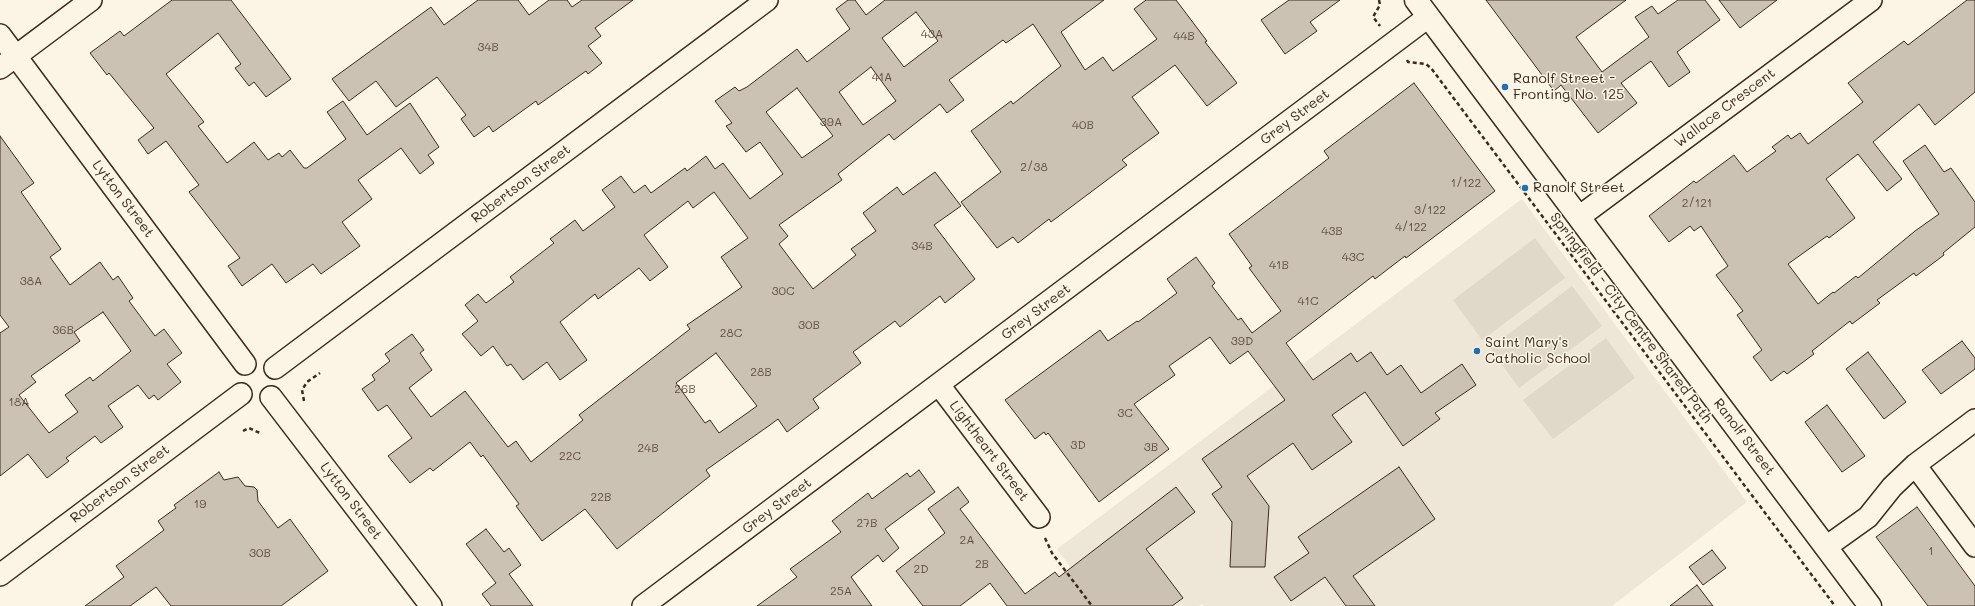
<!DOCTYPE html>
<style>
body{margin:0}
canvas{display:block;background:#fcf5e5}
</style>
<canvas width="1975" height="606"></canvas>
<script>
const ctx = document.querySelector('canvas').getContext('2d');
ctx.lineJoin = 'round';
function fillPath(path, color) { ctx.fillStyle = color; ctx.fill(path, 'evenodd'); }
const poly = rows => new Path2D(rows.map(r => 'M' + r).join(''));
function stroke(path, color, width, dash) { ctx.strokeStyle = color; ctx.lineWidth = width; ctx.lineCap = dash ? 'butt' : 'round'; ctx.setLineDash(dash || []); ctx.stroke(path); }
function drawText(font, color, halo, rows, align = 'center') {
  ctx.font = font + ' Mali,sans-serif'; ctx.lineWidth = 3; ctx.setLineDash([]); ctx.textBaseline = 'middle'; ctx.strokeStyle = halo; ctx.fillStyle = color; for (const [text, x, y, turn = 0] of rows) {
    ctx.save(); ctx.translate(x, y); ctx.rotate((+turn || 0) * Math.PI / 180); ctx.textAlign = isNaN(turn) ? turn : align; if (halo) ctx.strokeText(text, 0, 0); ctx.fillText(text, 0, 0); ctx.restore();
  }
}
const built = poly([
 [1522,199,1747,502,1612,606,1204,606,1202,604,1199,606,1099,606,1057,549]
]);
const green = poly([
 [1535,238,1565,278,1482,340,1453,300],
 [1572,286,1602,326,1519,388,1490,348],
 [1606,338,1635,378,1553,439,1523,400]
]);
const building = poly([
 [172,0,231,0,291,79,266,97,254,82,249,86,235,68,241,64,218,33,166,74,204,122,198,126,227,163,254,142,268,160,279,153,282,157,290,150,304,168,307,168,346,139,327,112,343,101,367,135,410,103,439,147,428,155,434,163,420,174,401,148,358,180,372,199,342,222,360,246,321,274,313,264,286,283,272,264,242,286,228,266,240,258,189,192,199,185,166,141,148,154,138,140,154,128,109,73,107,75,90,53,120,31,124,36,172,0],
 [478,0,518,0,529,15,549,0,567,0,572,7,582,0,633,0,595,28,601,36,588,46,602,63,588,74,586,71,538,105,536,101,493,132,489,126,474,137,461,119,466,115,437,77,396,107,376,81,349,101,332,79,431,7,444,25,478,0],
 [848,0,855,0,866,15,885,0,1104,0,1061,32,1085,70,1103,57,1113,71,1157,39,1134,9,1146,0,1176,0,1207,41,1205,42,1237,83,1207,106,1175,65,1132,97,1159,133,1122,160,1127,165,1051,222,1049,219,1018,243,1013,237,997,248,961,202,1001,172,971,131,1011,101,1013,104,1061,66,1033,24,1006,43,1003,40,949,80,964,100,947,113,940,104,894,140,889,134,838,174,842,180,779,225,788,236,779,244,813,289,856,255,851,249,876,231,863,213,897,187,903,195,935,172,961,206,934,225,975,279,945,303,940,296,900,327,895,321,853,352,861,363,813,399,819,408,787,432,778,419,770,425,706,470,710,476,617,549,585,509,542,541,516,506,519,504,483,455,481,457,470,442,433,471,430,468,410,483,388,456,412,438,387,405,378,411,362,389,375,380,372,375,390,361,385,354,412,334,424,350,420,353,432,370,409,388,431,417,465,391,508,447,516,441,531,462,583,420,579,415,690,329,687,325,742,287,721,257,748,238,714,192,693,208,688,201,644,235,668,267,650,281,639,268,598,299,595,294,560,322,587,360,560,380,547,362,523,380,511,364,507,366,493,346,481,356,462,334,478,321,465,305,478,294,486,303,514,282,510,277,554,243,550,239,575,220,583,231,615,207,602,190,621,176,634,193,645,185,651,193,685,168,687,171,706,156,715,169,723,163,750,199,783,174,760,142,746,152,726,126,732,123,715,101,735,87,739,91,747,87,797,49,807,62,850,29,836,9,848,0],
 [916,12,938,41,904,67,882,38,916,12],
 [871,67,896,101,863,125,839,92,871,67],
 [797,88,833,136,802,158,766,112,797,88],
 [716,353,757,406,719,433,710,420,705,423,676,383,716,353],
 [1289,0,1340,0,1310,22,1317,31,1285,54,1261,20,1289,0],
 [1486,0,1626,0,1576,37,1602,72,1649,37,1635,17,1652,6,1658,14,1678,0,1705,0,1720,20,1677,52,1690,72,1669,87,1651,61,1621,83,1637,103,1598,133,1561,85,1554,91,1486,0],
 [1719,0,1777,0,1740,28,1719,0],
 [1967,0,1975,0,1975,92,1935,125,1919,104,1873,142,1902,179,1887,191,1858,154,1826,179,1855,218,1829,238,1827,236,1788,264,1818,304,1833,292,1834,293,1856,276,1858,278,1915,231,1939,214,1903,161,1925,145,1944,172,1951,168,1975,202,1975,227,1943,253,1944,255,1916,276,1914,273,1877,300,1880,303,1852,324,1850,321,1812,351,1814,354,1787,374,1784,371,1771,381,1753,357,1762,350,1737,315,1743,311,1716,275,1728,266,1701,226,1694,231,1690,226,1669,242,1649,216,1694,181,1696,183,1734,155,1747,172,1776,151,1772,147,1788,135,1791,139,1800,133,1808,144,1863,102,1848,83,1904,41,1908,45,1967,0],
 [1414,83,1495,191,1406,258,1405,256,1375,279,1373,276,1286,343,1313,380,1351,353,1357,362,1371,352,1387,375,1401,365,1421,393,1462,364,1476,385,1435,413,1440,419,1403,446,1365,392,1332,415,1352,442,1312,470,1293,443,1247,476,1269,506,1265,567,1230,567,1232,522,1212,494,1222,487,1202,459,1285,400,1248,351,1230,364,1210,337,1169,366,1175,375,1134,404,1169,449,1099,502,1048,433,1046,435,1044,432,1035,439,1005,400,1100,330,1108,341,1137,321,1138,322,1177,293,1167,279,1196,257,1215,283,1212,286,1238,320,1241,318,1252,333,1281,311,1249,268,1252,266,1229,234,1329,158,1324,151,1414,83],
 [0,136,34,183,21,192,61,249,50,257,70,285,100,262,113,280,118,276,133,298,129,301,155,336,164,329,182,353,167,364,181,382,158,400,154,395,149,399,138,385,108,406,123,427,101,443,95,436,66,458,69,461,47,478,28,454,0,476,0,333,9,327,0,315,0,136],
 [103,312,131,351,93,381,90,377,65,395,78,412,49,433,19,395,36,382,31,376,80,341,74,332,103,312],
 [1962,341,1975,358,1975,369,1941,394,1922,370,1962,341],
 [1868,352,1906,402,1884,419,1846,369,1868,352],
 [1827,405,1865,456,1842,472,1805,422,1827,405],
 [1399,467,1435,519,1353,576,1375,606,1346,606,1325,577,1291,601,1274,577,1309,553,1298,537,1399,467],
 [919,470,935,492,885,529,899,548,883,562,878,555,851,577,872,606,757,606,797,577,790,569,841,532,832,521,868,493,872,499,907,473,910,477,919,470],
 [219,472,224,480,238,477,245,486,254,487,257,490,258,501,278,528,290,519,328,571,281,606,171,606,156,587,130,606,85,606,124,577,116,566,164,530,158,521,176,508,174,505,219,472],
 [958,487,969,502,960,509,1025,594,1055,572,1059,577,1176,487,1195,512,1146,549,1183,598,1172,606,1007,606,990,583,960,606,923,606,896,571,945,533,928,509,958,487],
 [1917,507,1975,586,1975,606,1928,606,1876,537,1917,507],
 [486,529,504,552,509,548,521,565,509,574,533,606,491,606,482,594,496,583,466,544,486,529],
 [1712,550,1726,568,1703,585,1689,567,1712,550],
 [1697,585,1713,606,1670,606,1697,585]
]);
const path = poly([
 [1379,0,1380,5,1373,17,1380,26],
 [1407,60,1408,62,1426,64,1431,68,1835,606],
 [304,401,302,390,307,382,320,373],
 [243,431,249,428,262,434],
 [1045,538,1052,553,1092,606]
]);
const minor = poly([
 [0,35,245,364],
 [0,68,91,0],
 [1579,217,1871,0],
 [275,368,767,0],
 [939,385,1039,517],
 [271,397,431,606],
 [1915,465,1975,546],
 [1826,547,1868,517,1892,487,1915,465,1975,420],
 [0,575,241,394],
 [643,606,1428,17]
]);
const tertiary = poly([
 [1416,0,1870,606]
]);
const markers = [
 [1505,87,4,"#1f6fb2"],
 [1525,188,4,"#1f6fb2"],
 [1477,351,4,"#1f6fb2"]
];
const numberNames = [
 ["43A",932,34],
 ["44B",1184,36],
 ["34B",488,47],
 ["41A",882,77],
 ["39A",831,122],
 ["40B",1083,125],
 ["2/38",1034,167],
 ["1/122",1466,183],
 ["2/121",1697,203],
 ["3/122",1430,210],
 ["4/122",1411,227],
 ["43B",1332,231],
 ["34B",922,246],
 ["43C",1353,257],
 ["41B",1279,265],
 ["38A",31,281],
 ["30C",783,291],
 ["41C",1308,301],
 ["30B",809,325],
 ["36B",63,330],
 ["28C",731,333],
 ["39D",1242,341],
 ["28B",761,372],
 ["26B",685,389],
 ["18A",19,402],
 ["3C",1125,413],
 ["3D",1078,445],
 ["3B",1151,447],
 ["24B",648,448],
 ["22C",570,456],
 ["22B",601,497],
 ["19",200,504],
 ["27B",867,523],
 ["2A",967,540],
 ["1",1931,551],
 ["30B",260,553],
 ["2B",982,564],
 ["2D",921,569],
 ["25A",841,591]
];
const poiNames = [
 ["Ranolf Street -",1513,79],
 ["Fronting No. 125",1513,95],
 ["Ranolf Street",1533,188],
 ["Saint Mary's",1485,343],
 ["Catholic School",1485,359]
];
const streetNames = [
 ["Wallace Crescent",1725,108,-37],
 ["Grey Street",1295,117,-37],
 ["Robertson Street",521,184,-37],
 ["Lytton Street",123,199,53],
 ["Grey Street",1036,312,-37],
 ["Springfield - City Centre Shared Path",1631,318,53],
 ["Ranolf Street",1744,437,53],
 ["Lightheart Street",989,451,53],
 ["Robertson Street",120,484,-37],
 ["Lytton Street",351,501,53],
 ["Grey Street",777,506,-37]
];
fillPath(built, '#eee6d6');
fillPath(green, '#e0d8c8');
fillPath(building, '#ccc2b3');
stroke(building, '#3b2a1e', 1);
stroke(minor, '#3b2a1e', 24);
stroke(tertiary, '#3b2a1e', 25);
stroke(path, '#3b2a1e', 2.5, [4, 3]);
stroke(minor, '#fcf5e5', 21);
stroke(tertiary, '#fcf5e5', 22);
for (const [x, y, r, color] of markers) { const dot = new Path2D(); dot.arc(x, y, r, 0, 2 * Math.PI); ctx.fillStyle = color; ctx.fill(dot); stroke(dot, '#fcf5e5', 1.5); }
drawText('12px', '#5f5043', null, numberNames);
drawText('14px', '#3b2a1e', '#fcf5e5', poiNames, 'left');
drawText('14px', '#3b2a1e', '#fcf5e5', streetNames);
</script>
